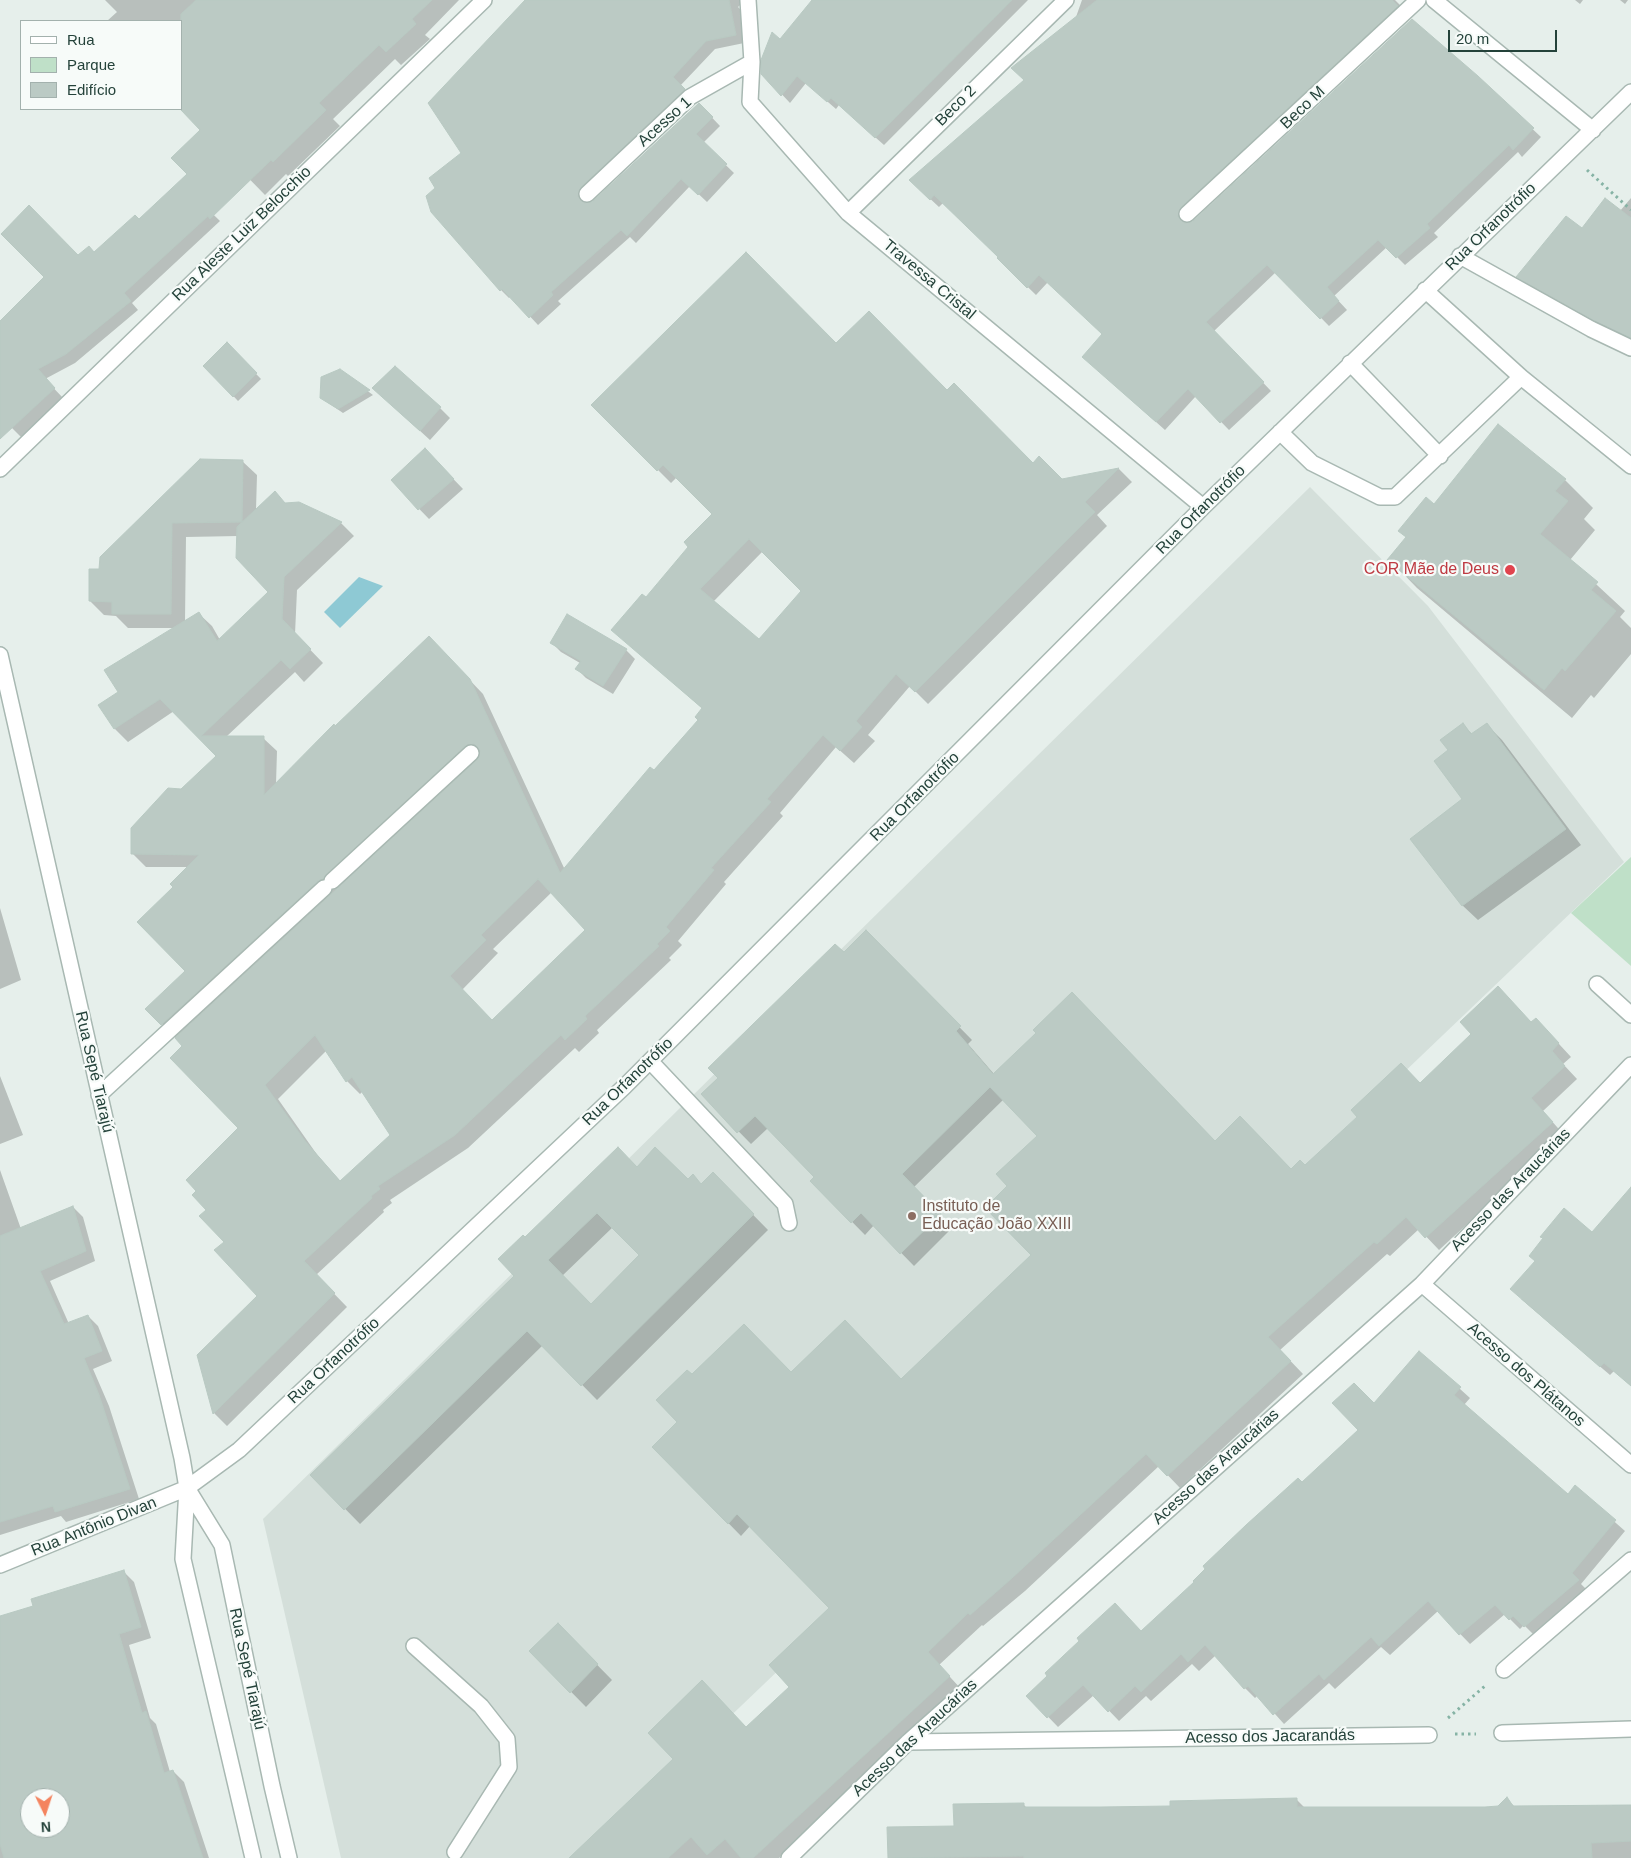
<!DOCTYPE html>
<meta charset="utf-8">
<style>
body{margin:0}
#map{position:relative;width:1631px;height:1858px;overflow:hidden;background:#e6efeb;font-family:Arial,sans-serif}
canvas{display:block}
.legend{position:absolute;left:20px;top:20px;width:162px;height:90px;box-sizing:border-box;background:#f7fbf9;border:1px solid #a3b1ad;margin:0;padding:6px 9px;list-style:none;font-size:15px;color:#24423a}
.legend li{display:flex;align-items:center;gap:10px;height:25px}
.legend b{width:25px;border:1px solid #a3b1ad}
.north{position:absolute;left:20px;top:1788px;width:50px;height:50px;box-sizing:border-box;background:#f7fbf9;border:1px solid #a3b1ad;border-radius:50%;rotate:176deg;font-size:14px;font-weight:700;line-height:20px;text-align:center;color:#24423a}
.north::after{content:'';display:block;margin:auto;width:18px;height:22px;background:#f4845f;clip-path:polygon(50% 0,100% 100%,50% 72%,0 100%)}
.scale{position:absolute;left:1448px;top:30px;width:109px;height:22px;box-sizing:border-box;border:2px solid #24423a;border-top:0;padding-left:6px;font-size:15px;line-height:18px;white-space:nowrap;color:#24423a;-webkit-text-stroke:4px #f7fbf9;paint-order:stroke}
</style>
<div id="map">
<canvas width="1631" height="1858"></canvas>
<ul class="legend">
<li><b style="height:6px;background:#fff"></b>Rua</li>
<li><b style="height:14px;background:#bfe0c8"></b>Parque</li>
<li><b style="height:14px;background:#bbcac4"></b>Edifício</li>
</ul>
<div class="north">N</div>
<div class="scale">20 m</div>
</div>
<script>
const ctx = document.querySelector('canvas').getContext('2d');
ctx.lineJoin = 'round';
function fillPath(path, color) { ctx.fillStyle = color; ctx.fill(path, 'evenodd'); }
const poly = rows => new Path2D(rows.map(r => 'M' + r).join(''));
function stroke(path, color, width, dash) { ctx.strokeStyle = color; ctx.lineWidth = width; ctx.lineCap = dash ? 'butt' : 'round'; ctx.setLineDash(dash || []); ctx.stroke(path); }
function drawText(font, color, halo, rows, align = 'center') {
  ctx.font = font + ' Arial,sans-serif'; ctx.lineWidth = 4.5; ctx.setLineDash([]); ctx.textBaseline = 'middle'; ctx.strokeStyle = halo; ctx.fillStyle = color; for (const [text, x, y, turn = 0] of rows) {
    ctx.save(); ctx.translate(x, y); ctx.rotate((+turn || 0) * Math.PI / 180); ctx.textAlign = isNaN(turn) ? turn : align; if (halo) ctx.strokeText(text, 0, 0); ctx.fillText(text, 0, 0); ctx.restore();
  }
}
const built = poly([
 [1310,487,1428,606,1624,862,582,1858,341,1858,263,1519]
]);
const green = poly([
 [1631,857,1631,966,1571,913]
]);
const water = poly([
 [359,577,383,586,340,628,324,612]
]);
const shadow = poly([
 [105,0,459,0,425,35,430,39,401,65,395,59,333,119,340,126,288,176,286,174,265,195,181,109,181,21,107,21,117,12],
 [565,0,745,0,738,7,747,16,749,42,715,49,680,86,692,98,588,196,586,204,594,202,699,104,720,126,703,143,734,173,707,202,690,186,636,243,630,237,558,301,561,304,538,325,511,296,509,298,501,290,437,188,463,153],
 [862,0,1028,0,884,145,839,105,836,109,806,83,790,103,762,73,780,40],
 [1082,0,1395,0,1404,9,1189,215,1186,224,1194,222,1477,77,1541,137,1522,157,1518,152,1434,233,1438,237,1405,265,1387,247,1334,296,1347,310,1329,326,1276,272,1214,331,1271,391,1229,430,1196,396,1165,430,1092,365,1104,334,1048,282,1036,295,998,258,1000,257,943,203,939,207,910,180,1026,80,1076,17],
 [1575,0,1583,0,1580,4],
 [1620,0,1628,0,1625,4],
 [180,182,220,221,132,303,138,310,75,363,45,379,63,398,21,437,0,416,0,322,78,257,95,253,139,221],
 [1631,198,1631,343,1530,288,1518,277,1582,229,1620,211],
 [227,344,261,379,238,401,205,366],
 [836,345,947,392,1033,465,1062,481,1119,469,1132,482,1097,515,1107,526,928,704,910,686,868,735,875,741,854,763,836,747,780,813,783,816,724,882,726,884,678,941,682,945,669,958,671,960,597,1030,599,1033,579,1052,575,1048,468,1148,390,1200,392,1203,383,1210,384,1212,316,1275,347,1307,227,1426,214,1413,198,1355,259,1296,208,1210,240,1128,184,1046,147,1009,186,971,175,887,188,867,146,867,133,854,182,790,218,756,174,711,128,742,115,729,100,705,120,693,175,628,128,628,116,616,104,615,90,601,101,571,242,461,257,475,256,510,285,504,341,523,354,536,297,590,295,634,323,663,304,682,295,672,226,737,263,738,277,751,276,784,335,727,442,651,483,694,565,870,699,720,703,709,613,630,646,599,690,547,714,514,677,477,671,483,593,405],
 [238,536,270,592,220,640,212,626,198,613,185,621,186,537],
 [763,551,802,591,760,641,713,602],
 [552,892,587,930,492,1021,462,990,498,953,493,949],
 [327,1050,347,1081,360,1094,363,1091,392,1135,341,1182,318,1156,278,1099],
 [339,370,373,395,343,413,321,398],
 [384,398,440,408,450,418,430,440],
 [435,460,463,489,429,519,392,481],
 [1565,480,1593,508,1584,519,1595,530,1570,560,1625,611,1620,617,1631,628,1631,654,1594,698,1591,695,1572,718,1417,588,1389,559,1407,538,1400,531,1434,505],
 [552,643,626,650,635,659,613,694,586,678,577,669,580,663,561,652],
 [1486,724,1502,740,1581,845,1478,920,1462,905,1464,799,1450,751,1463,725,1473,735],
 [0,908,21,980,0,989],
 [866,932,972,1040,968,1044,994,1074,1215,1142,1291,1170,1305,1167,1420,1085,1531,1023,1548,1032,1571,1057,1563,1064,1577,1079,1543,1111,1564,1135,1439,1250,1419,1229,1390,1256,1387,1254,1280,1350,1303,1374,1180,1488,1159,1466,1025,1591,983,1626,982,1625,939,1665,962,1690,779,1858,571,1858,747,1728,791,1687,831,1608,750,1526,741,1536,654,1447,679,1422,692,1376,791,1373,901,1381,1032,1255,1009,1186,1038,1136,1004,1099,913,1188,952,1228,914,1266,874,1225,865,1235,812,1181,816,1177,768,1128,751,1144,702,1094],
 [0,1076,23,1135,0,1144],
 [0,1170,21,1229,73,1207,83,1217,95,1261,50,1281,69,1324,88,1316,98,1326,112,1361,93,1369,109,1406,139,1499,66,1522,61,1516,0,1535],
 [713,1174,768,1230,597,1400,543,1345,360,1524,312,1475,516,1276,525,1238,689,1180,701,1185],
 [613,1227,641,1255,592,1306,562,1276],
 [1631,1189,1631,1386,1614,1371,1610,1375,1521,1299,1592,1234],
 [1419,1352,1470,1398,1464,1405,1568,1496,1575,1487,1625,1531,1581,1584,1588,1591,1535,1636,1524,1625,1520,1629,1505,1614,1470,1644,1438,1611,1390,1655,1381,1647,1335,1689,1329,1683,1284,1724,1258,1695,1255,1698,1245,1688,1216,1655,1199,1671,1192,1664,1151,1701,1146,1696,1119,1721,1094,1695,1058,1727,1028,1696,1142,1633,1360,1430,1374,1405],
 [124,1572,134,1582,151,1638,129,1645,150,1718,156,1724,170,1772,173,1771,184,1782,209,1858,0,1858,0,1617,34,1607],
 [30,1798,60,1798,60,1828,30,1828],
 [558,1625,612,1680,586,1707,531,1651],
 [1296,1799,1305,1808,1499,1808,1507,1799,1515,1807,1612,1807,1612,1805,1631,1805,1631,1858,889,1858,889,1829,955,1828,1023,1804,1028,1809,1171,1807]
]);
const building = poly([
 [196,0,432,0,412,19,416,24,386,52,379,45,319,103,326,110,273,162,271,160,210,219,208,216,124,293,131,301,66,354,38,369,55,388,0,439,0,321,44,277,1,234,29,205,78,255,89,246,94,252,135,215,139,219,187,174,171,158,200,130,181,110,181,14,196,0],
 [525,0,729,0,736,35,706,41,673,77,685,89,581,187,578,196,584,203,593,201,699,103,713,117,696,134,727,164,698,195,681,179,627,236,621,230,551,292,553,295,529,318,502,289,500,291,431,212,426,196,435,188,429,178,461,153,428,103,525,0],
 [812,0,1012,0,875,138,831,98,827,102,797,76,781,96,761,74,761,60,772,32,780,39,812,0],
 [1097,0,1392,0,1398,6,1181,207,1178,217,1185,223,1193,221,1412,19,1478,76,1534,128,1513,150,1509,145,1427,224,1430,228,1396,258,1378,240,1327,287,1339,301,1320,319,1267,265,1206,322,1264,382,1220,423,1188,389,1156,422,1082,357,1102,334,1039,275,1027,288,997,258,998,257,934,195,930,200,909,180,1024,80,1011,68,1097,0],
 [1605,198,1631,218,1631,338,1595,321,1516,277,1566,216,1582,228,1605,198],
 [746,252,836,343,869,311,947,390,954,383,1033,463,1039,456,1062,479,1119,468,1085,502,1095,512,915,692,896,674,856,721,862,727,840,751,823,735,767,799,771,802,711,868,714,870,666,927,670,931,657,944,659,946,585,1016,587,1019,565,1040,561,1035,455,1135,378,1186,380,1189,371,1196,372,1198,304,1261,335,1293,213,1414,197,1355,257,1296,214,1250,224,1242,199,1216,206,1210,192,1195,196,1191,186,1180,238,1128,170,1058,182,1046,175,1038,477,760,480,751,474,744,465,746,323,879,318,881,161,1025,145,1009,185,971,137,922,173,887,170,884,199,855,131,854,131,828,168,788,181,789,216,756,160,699,114,729,98,705,118,692,104,670,199,612,217,641,268,592,236,558,237,527,275,491,285,503,299,502,342,522,284,577,282,619,311,649,290,669,281,660,201,736,264,736,264,795,334,724,335,726,429,636,470,679,560,873,650,767,654,770,698,720,695,717,702,708,611,630,642,594,646,597,688,547,684,542,712,514,663,465,657,471,591,405,746,252],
 [749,539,801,591,759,639,700,589,749,539],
 [538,879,585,930,492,1020,450,976,486,940,481,935,538,879],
 [315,1035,346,1082,352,1077,390,1135,340,1181,305,1141,265,1085,315,1035],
 [227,342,257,373,233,397,203,366,227,342],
 [395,366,441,407,420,431,372,388,395,366],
 [340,369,370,390,338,409,320,398,321,377,340,369],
 [1498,424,1566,479,1555,491,1568,501,1540,534,1598,582,1591,590,1616,611,1565,671,1562,668,1544,690,1387,560,1406,537,1398,531,1426,497,1434,504,1498,424],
 [425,448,454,479,418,510,391,480,425,448],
 [200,459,243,460,242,522,172,523,171,614,112,614,112,602,89,601,89,569,99,569,100,557,200,459],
 [567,614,627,649,603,686,575,669,581,661,550,643,567,614],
 [1463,723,1471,734,1487,723,1566,829,1462,906,1410,839,1462,799,1434,761,1448,750,1440,740,1463,723],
 [866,930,961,1026,956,1031,993,1074,1036,1033,1033,1030,1072,992,1215,1141,1240,1116,1291,1169,1300,1160,1305,1165,1357,1117,1351,1110,1401,1063,1420,1083,1471,1034,1460,1022,1498,986,1531,1022,1536,1018,1559,1043,1552,1051,1565,1066,1531,1098,1553,1122,1425,1238,1406,1217,1377,1244,1374,1242,1268,1337,1291,1361,1167,1476,1146,1454,1012,1578,970,1615,968,1613,928,1652,950,1676,753,1858,741,1858,725,1839,707,1855,691,1837,668,1858,569,1858,673,1759,648,1733,702,1680,746,1727,789,1687,769,1665,829,1608,737,1514,728,1524,652,1447,677,1422,656,1400,687,1370,692,1374,744,1324,791,1372,845,1320,901,1379,1031,1255,985,1208,1007,1186,996,1174,1037,1136,990,1087,902,1174,941,1214,900,1254,861,1213,851,1223,810,1181,814,1177,755,1116,737,1133,701,1094,718,1078,708,1068,835,944,844,952,866,930],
 [618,1147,637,1167,655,1147,688,1179,693,1174,701,1184,713,1172,754,1214,581,1386,527,1331,344,1510,310,1475,514,1276,498,1259,523,1235,525,1237,618,1147],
 [597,1213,639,1255,591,1304,548,1260,597,1213],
 [1631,1187,1631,1386,1604,1363,1600,1367,1510,1289,1535,1261,1529,1256,1543,1238,1540,1237,1564,1208,1592,1232,1631,1187],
 [73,1206,86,1251,40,1271,64,1324,88,1315,102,1351,84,1358,99,1395,130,1489,55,1512,53,1506,0,1522,0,1236,73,1206],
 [1419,1351,1461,1387,1454,1395,1568,1494,1575,1485,1616,1520,1572,1573,1579,1580,1524,1627,1513,1616,1509,1620,1495,1605,1459,1635,1428,1601,1379,1646,1371,1637,1324,1680,1319,1674,1273,1715,1248,1686,1244,1689,1205,1645,1188,1662,1181,1654,1141,1692,1135,1686,1108,1712,1083,1685,1047,1718,1026,1696,1047,1676,1045,1673,1079,1641,1077,1638,1115,1603,1141,1631,1194,1582,1193,1581,1205,1569,1203,1566,1246,1525,1298,1478,1302,1482,1358,1430,1332,1403,1354,1383,1374,1403,1419,1351],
 [124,1570,141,1627,119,1634,142,1713,146,1711,164,1773,173,1770,203,1858,4,1858,0,1844,0,1616,33,1606,31,1599,124,1570],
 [30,1798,60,1798,60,1828,30,1828,30,1798],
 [558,1623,598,1664,570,1693,529,1651,558,1623],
 [1507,1797,1513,1806,1631,1805,1631,1841,1591,1843,1592,1858,1024,1858,1024,1856,888,1858,887,1827,954,1826,953,1804,1024,1803,1024,1807,1100,1807,1170,1806,1170,1801,1297,1798,1297,1807,1485,1807,1498,1806,1507,1797]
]);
const path = poly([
 [1587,170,1631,210],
 [1448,1718,1485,1686],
 [1455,1734,1476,1734]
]);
const minor = poly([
 [748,0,752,62,750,102,848,213,1203,507],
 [1434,0,1593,130],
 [587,194,690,97,752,62],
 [848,213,1066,0],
 [1187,214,1418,0],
 [1460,256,1591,329,1631,348],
 [1425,290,1521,377,1631,466],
 [1350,363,1440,456],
 [1280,432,1312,463,1380,497,1395,497,1521,377],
 [0,469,484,0],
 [0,655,182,1458,187,1488,183,1559,253,1858],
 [332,881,471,753],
 [1597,984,1631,1015],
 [650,1061,785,1204,789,1223],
 [99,1095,324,888],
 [1422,1284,1631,1465],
 [187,1488,222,1545,272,1786,289,1858],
 [0,1565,187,1488,239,1450,625,1086,1203,507,1631,92],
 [414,1646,481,1706,507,1739,509,1767,455,1852],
 [1504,1670,1631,1560],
 [1502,1733,1631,1729],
 [908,1742,1429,1735],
 [789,1858,908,1742,1422,1284,1631,1065]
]);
const markers = [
 [1510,570,6,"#e0444e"],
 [912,1216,5,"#8d6e63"]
];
const streetNames = [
 ["Beco 2",956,106,-45],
 ["Beco M",1303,108,-43],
 ["Acesso 1",665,122,-42],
 ["Rua Orfanotrófio",1491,227,-44],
 ["Rua Aleste Luiz Belocchio",242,234,-44],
 ["Travessa Cristal",929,280,40],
 ["Rua Orfanotrófio",1201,510,-45],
 ["Rua Orfanotrófio",915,797,-45],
 ["Rua Sepé Tiarajú",94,1072,77],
 ["Rua Orfanotrófio",628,1082,-44],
 ["Acesso das Araucárias",1511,1190,-46],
 ["Rua Orfanotrófio",334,1361,-43],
 ["Acesso dos Plátanos",1526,1375,41],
 ["Acesso das Araucárias",1216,1467,-42],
 ["Rua Antônio Divan",94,1527,-22],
 ["Rua Sepé Tiarajú",247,1669,78],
 ["Acesso dos Jacarandás",1270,1737,-1],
 ["Acesso das Araucárias",915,1738,-43]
];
const healthNames = [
 ["COR Mãe de Deus",1499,570]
];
const educationNames = [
 ["Instituto de",922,1207],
 ["Educação João XXIII",922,1225]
];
fillPath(built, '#d4dfda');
fillPath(green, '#bfe0c8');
fillPath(water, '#8ec9d4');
fillPath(shadow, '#0003');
fillPath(building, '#bbcac4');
stroke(building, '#b8c9c2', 1);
stroke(minor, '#a8b8b2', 18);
stroke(path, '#86b3a5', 3, [2.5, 4]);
stroke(minor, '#fff', 15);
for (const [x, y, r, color] of markers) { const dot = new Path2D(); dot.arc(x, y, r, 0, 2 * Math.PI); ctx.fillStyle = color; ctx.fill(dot); stroke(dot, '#f7fbf9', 2); }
drawText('16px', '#24423a', '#f7fbf9', streetNames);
drawText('16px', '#be3a42', '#f7fbf9', healthNames, 'right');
drawText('16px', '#785e54', '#f7fbf9', educationNames, 'left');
</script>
